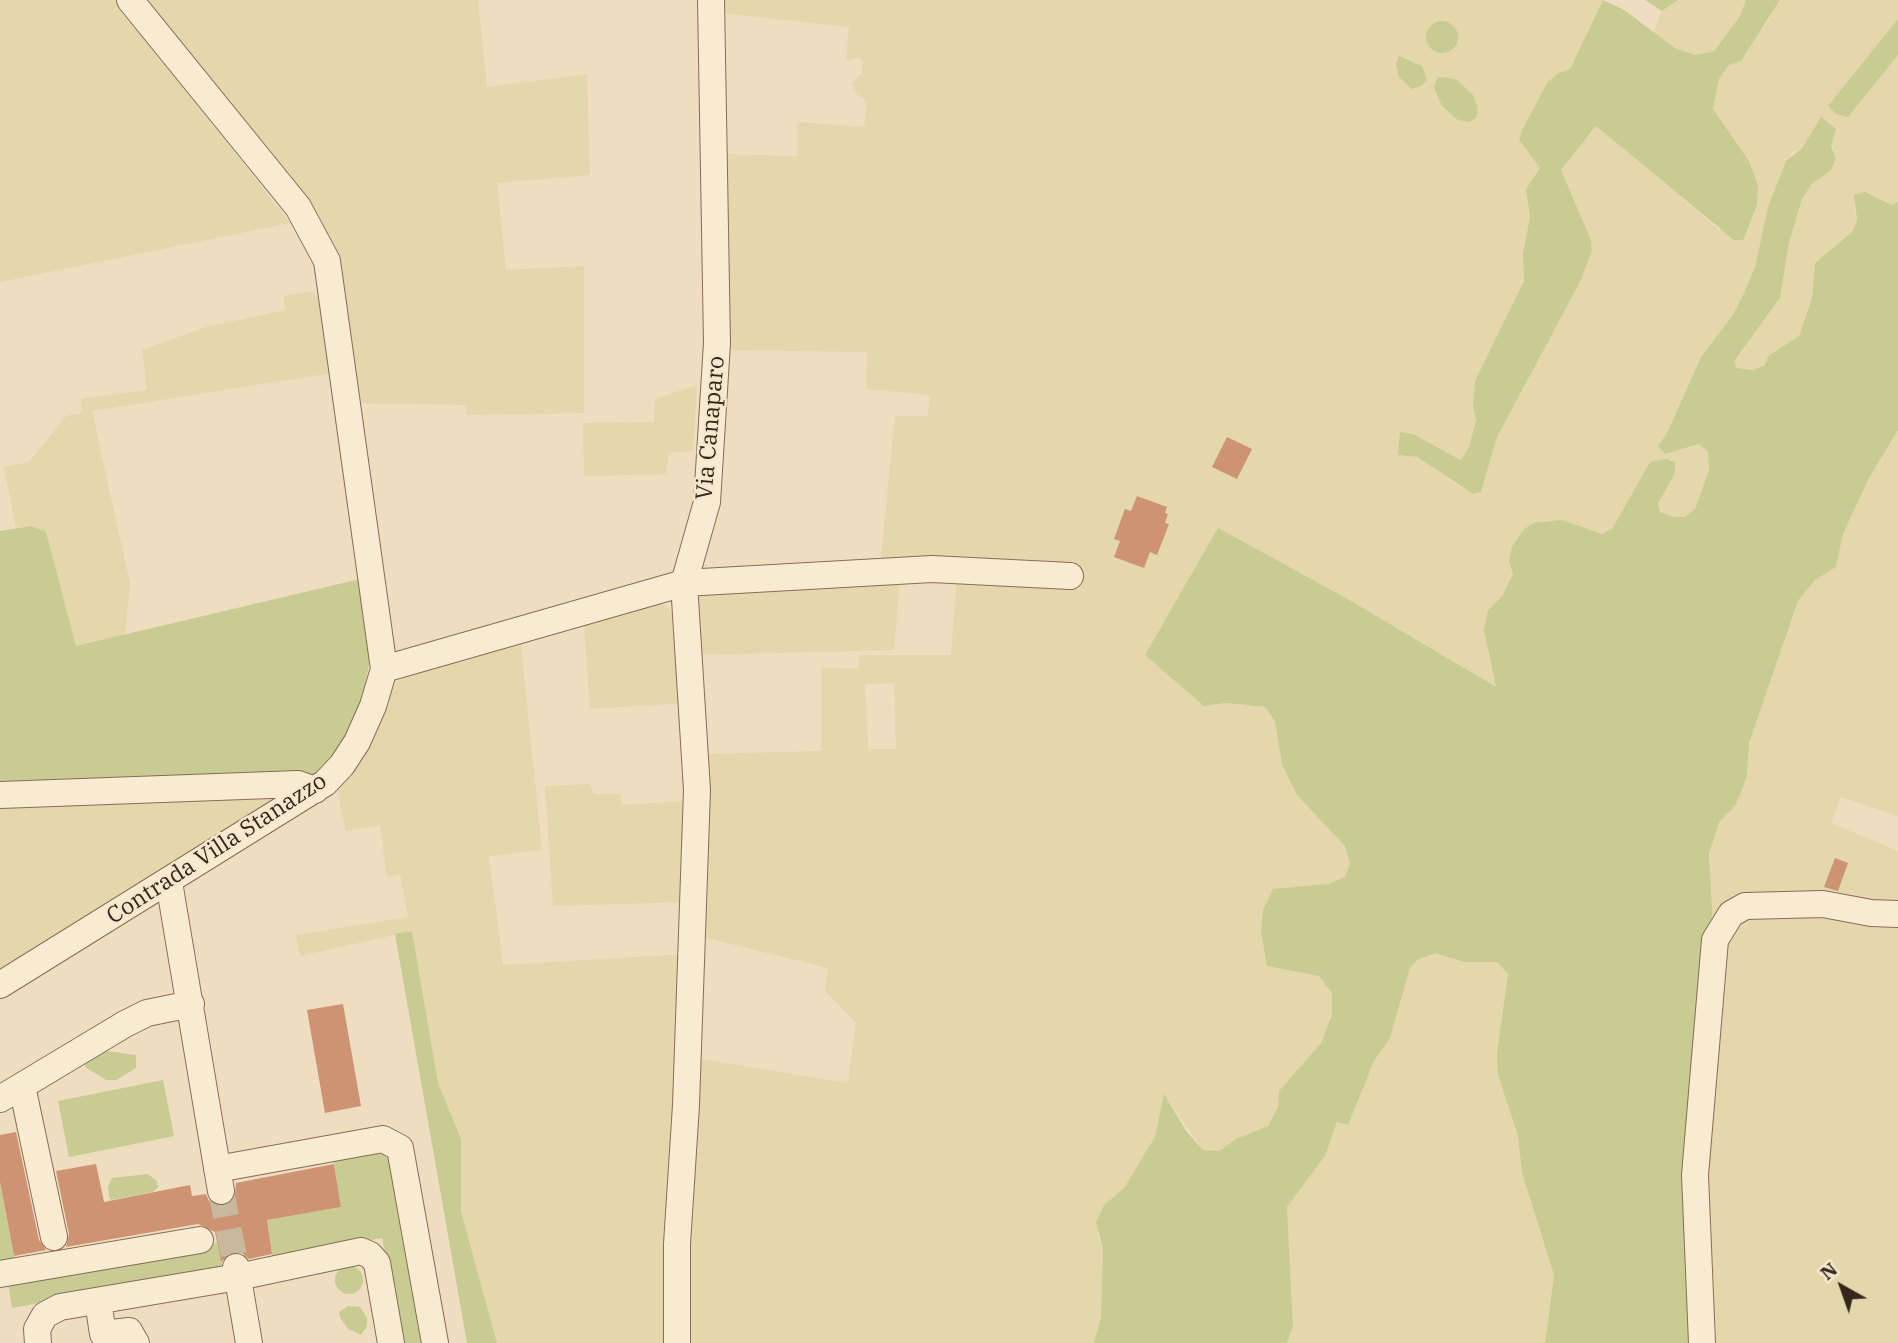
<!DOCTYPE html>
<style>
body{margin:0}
#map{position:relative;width:1898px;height:1343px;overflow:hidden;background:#eeddbe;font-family:"IBM Plex Serif",serif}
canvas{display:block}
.north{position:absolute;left:1807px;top:1252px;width:70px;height:70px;-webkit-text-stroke:5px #f5e7cd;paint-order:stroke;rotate:320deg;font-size:19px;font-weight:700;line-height:28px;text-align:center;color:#35261b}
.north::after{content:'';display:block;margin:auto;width:24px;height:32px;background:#35261b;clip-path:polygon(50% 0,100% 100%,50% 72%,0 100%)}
</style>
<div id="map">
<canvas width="1898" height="1343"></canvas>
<div class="north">N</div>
</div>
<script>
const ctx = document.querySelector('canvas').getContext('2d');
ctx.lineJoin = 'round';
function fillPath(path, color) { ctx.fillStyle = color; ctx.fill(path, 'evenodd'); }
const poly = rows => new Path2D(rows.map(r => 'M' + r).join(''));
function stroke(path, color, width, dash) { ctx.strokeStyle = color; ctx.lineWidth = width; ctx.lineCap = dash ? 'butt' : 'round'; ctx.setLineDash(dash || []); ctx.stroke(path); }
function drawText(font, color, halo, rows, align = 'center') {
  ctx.font = font + ' "IBM Plex Serif",serif'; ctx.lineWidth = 5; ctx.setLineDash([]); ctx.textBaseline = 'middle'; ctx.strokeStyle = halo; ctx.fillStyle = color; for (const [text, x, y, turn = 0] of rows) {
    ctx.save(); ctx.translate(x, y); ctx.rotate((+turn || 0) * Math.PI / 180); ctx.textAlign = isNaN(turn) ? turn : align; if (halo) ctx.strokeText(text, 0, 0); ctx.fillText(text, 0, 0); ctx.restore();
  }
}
const farmland = poly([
 [0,0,116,0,290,223,0,282],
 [140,0,478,0,487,87,587,74,590,175,497,183,506,270,584,266,584,413,467,415,465,405,354,403,335,268],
 [719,0,1603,0,1570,69,1558,73,1547,83,1522,130,1519,140,1540,168,1526,189,1530,217,1523,253,1524,281,1475,381,1473,406,1476,420,1469,447,1462,460,1413,434,1398,455,1417,457,1461,488,1481,492,1497,437,1580,282,1592,251,1591,240,1561,170,1597,126,1720,230,1749,161,1713,109,1719,79,1729,65,1764,27,1780,0,1898,0,1898,19,1829,106,1880,74,1898,55,1898,202,1892,205,1872,195,1854,207,1857,220,1852,232,1815,263,1812,298,1799,336,1768,356,1766,364,1753,370,1736,368,1735,361,1780,298,1789,243,1802,199,1811,185,1831,170,1836,158,1833,148,1811,132,1802,148,1792,152,1768,207,1755,267,1743,295,1732,316,1701,357,1667,433,1658,446,1665,454,1699,444,1708,452,1709,470,1695,509,1685,517,1674,517,1660,512,1658,504,1665,489,1650,462,1612,530,1602,535,1562,520,1509,562,1513,574,1502,596,1488,610,1488,653,1496,688,1346,598,1218,529,1204,706,1226,703,1265,707,1275,721,1282,766,1297,795,1345,846,1350,864,1345,877,1328,884,1307,887,1267,966,1319,976,1332,993,1332,1015,1321,1043,1279,1091,1278,1107,1268,1126,1236,1139,1218,1151,1203,1150,1164,1095,1155,1137,1140,1163,1124,1188,1104,1205,1097,1235,1103,1249,1101,1317,1094,1343,681,1343,695,1058,848,1083,856,1023,825,991,828,968,702,937,702,754,821,751,821,668,858,669,859,655,951,655,957,575,1023,577,1073,589,1080,589,1082,574,880,569,895,416,928,416,930,395,866,389,867,352,726,350,719,154,797,156,798,122,864,127,867,109,864,98,857,95,852,83,861,74,863,62,859,57,846,61,849,27,719,13],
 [894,683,896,749,868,749,865,684],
 [1678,0,1746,0,1740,16,1713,51,1696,55,1675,48,1653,33,1662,11],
 [311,291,320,299,332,373,92,411,130,584,125,635,76,646,46,533,31,526,16,528,4,467,29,462,66,416,82,413,81,399,147,390,142,350,206,327,285,310,284,296],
 [697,385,693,451,669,453,666,474,584,476,583,423,654,422,655,399],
 [1898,430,1898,816,1841,797,1831,823,1898,851,1898,911,1801,899,1713,929,1708,875,1712,841,1719,822,1735,806,1742,790,1747,775,1749,743,1798,601,1815,580,1836,567,1843,534,1869,478],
 [900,577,894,650,698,655,696,590],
 [662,604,679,617,686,703,590,709,584,623],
 [520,636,542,850,489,856,503,965,685,954,666,1343,497,1343,461,1211,461,1139,438,1083,412,931,300,956,296,935,408,917,400,874,387,877,380,825,346,831,337,788,392,689,413,666],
 [590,784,594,794,621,794,622,805,686,801,689,902,553,906,545,786],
 [290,793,0,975,0,800],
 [1739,914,1898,918,1898,1343,1703,1343,1714,964],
 [1435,953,1464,962,1497,962,1508,974,1498,1075,1518,1136,1522,1173,1554,1275,1545,1343,1287,1343,1293,1327,1287,1207,1325,1156,1337,1122,1348,1124,1374,1061,1390,1038,1410,968,1417,960]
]);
const green = poly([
 [1603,0,1624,10,1675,48,1696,55,1714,51,1740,16,1746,0,1780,0,1741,61,1729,65,1719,79,1713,109,1749,161,1758,186,1757,205,1743,240,1734,240,1596,126,1561,170,1591,240,1592,251,1580,282,1497,437,1481,492,1473,494,1417,457,1398,455,1400,432,1413,434,1461,460,1469,447,1476,420,1473,406,1475,381,1524,281,1523,253,1530,217,1526,189,1540,168,1519,140,1522,130,1547,83,1558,73,1570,69],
 [1645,0,1678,0,1662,11],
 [1898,19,1898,55,1848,117,1836,114,1828,106],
 '1426 37a16 16 0 1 1 32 0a16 16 0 1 1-32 0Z',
 [1399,56,1422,66,1427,80,1421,86,1412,89,1399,77,1396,64],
 [1444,77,1457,80,1473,95,1478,108,1476,118,1469,122,1458,120,1442,106,1434,87,1438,78],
 [1821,117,1836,129,1831,146,1836,158,1831,170,1811,185,1802,199,1789,243,1780,298,1735,360,1736,368,1753,370,1765,365,1768,356,1799,336,1812,298,1815,263,1852,232,1857,220,1854,195,1865,192,1892,205,1898,202,1898,430,1869,478,1843,534,1836,567,1815,580,1798,601,1749,743,1747,775,1742,790,1735,806,1719,822,1709,854,1713,929,1696,1343,1545,1343,1554,1275,1522,1173,1518,1136,1498,1075,1497,1054,1508,974,1497,962,1464,962,1435,953,1417,960,1410,968,1390,1038,1374,1061,1348,1125,1337,1122,1325,1156,1287,1207,1293,1327,1287,1343,1094,1343,1101,1317,1103,1249,1096,1222,1104,1205,1124,1188,1155,1137,1164,1094,1186,1131,1203,1150,1219,1151,1236,1139,1268,1126,1278,1107,1279,1091,1321,1043,1332,1015,1332,993,1319,976,1267,966,1261,931,1263,910,1273,889,1328,884,1345,877,1350,864,1345,846,1297,795,1282,765,1275,721,1265,707,1226,703,1204,706,1145,655,1218,528,1346,598,1496,687,1484,631,1488,610,1502,596,1513,574,1509,562,1512,547,1524,529,1534,523,1562,520,1602,534,1612,529,1650,462,1667,459,1675,463,1675,473,1658,503,1660,512,1674,517,1685,517,1695,509,1709,470,1708,452,1699,444,1665,454,1658,446,1667,433,1701,357,1732,316,1743,295,1755,267,1768,207,1786,161,1802,148],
 [31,526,46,532,76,646,360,579,370,658,362,703,335,756,316,776,0,791,0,531],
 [412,931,438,1083,461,1139,461,1211,497,1343,467,1343,395,934],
 [107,1051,136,1055,136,1068,116,1080,106,1080,85,1067,85,1059,97,1052],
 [163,1080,174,1136,69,1157,58,1101],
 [387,1146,429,1343,401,1343,382,1238,273,1260,267,1220,341,1207,333,1156],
 [148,1174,157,1181,158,1187,153,1192,111,1200,109,1196,108,1187,112,1178],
 [0,1183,15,1262,0,1263],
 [217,1243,223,1270,12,1308,8,1282],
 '335 1280a14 14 0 1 1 28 0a14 14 0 1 1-28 0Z',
 [348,1306,360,1307,367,1318,367,1326,361,1335,348,1329,340,1317,339,1312]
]);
const building = poly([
 [1227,437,1252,449,1237,479,1212,467],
 [1137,496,1167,507,1165,513,1168,514,1165,523,1169,524,1157,555,1150,552,1144,568,1114,557,1120,541,1114,539,1125,509,1131,511],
 [1835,858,1848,863,1838,891,1824,887],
 [343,1004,361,1106,325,1113,307,1010],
 [16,1132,39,1240,46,1250,14,1256,0,1182,0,1135],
 [96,1164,104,1202,190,1185,192,1196,206,1194,209,1201,223,1207,235,1197,236,1183,334,1164,341,1207,267,1220,272,1254,249,1259,242,1253,234,1251,221,1262,215,1232,198,1224,66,1247,69,1234,56,1171]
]);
const minorTunnel = poly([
 [221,1191,236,1267]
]);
const minor = poly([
 [384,669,684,583,707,502,717,343,711,0],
 [0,795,298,784,315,790],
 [169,882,221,1191],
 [0,985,325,783,342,765,357,742,373,706,384,669,327,261,298,207,130,0],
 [22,1086,54,1237],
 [0,1099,125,1024,147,1013,191,1004],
 [217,1169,383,1139,400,1148,435,1343],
 [236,1267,249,1343],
 [0,1274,200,1240],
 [98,1301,103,1334,129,1331,136,1343],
 [38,1343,37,1329,45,1315,60,1307,238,1277,361,1251,370,1255,377,1263,391,1343],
 [677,1343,677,1244,686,1105,697,790,684,583,932,569,1070,576],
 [1702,1343,1695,1175,1715,940,1731,914,1745,906,1823,904,1871,913,1898,914]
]);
const streetNames = [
 ["Via Canaparo",711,428,-85],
 ["Contrada Villa Stanazzo",217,849,-33]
];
fillPath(farmland, '#e4d7ab');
fillPath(green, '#c8cc92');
fillPath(building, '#cd9373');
stroke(minorTunnel, '#c9b89d', 26, [26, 13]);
stroke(minor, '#866d56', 28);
stroke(minor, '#f9ebd1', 26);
drawText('23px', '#35261b', '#f5e7cd', streetNames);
</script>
